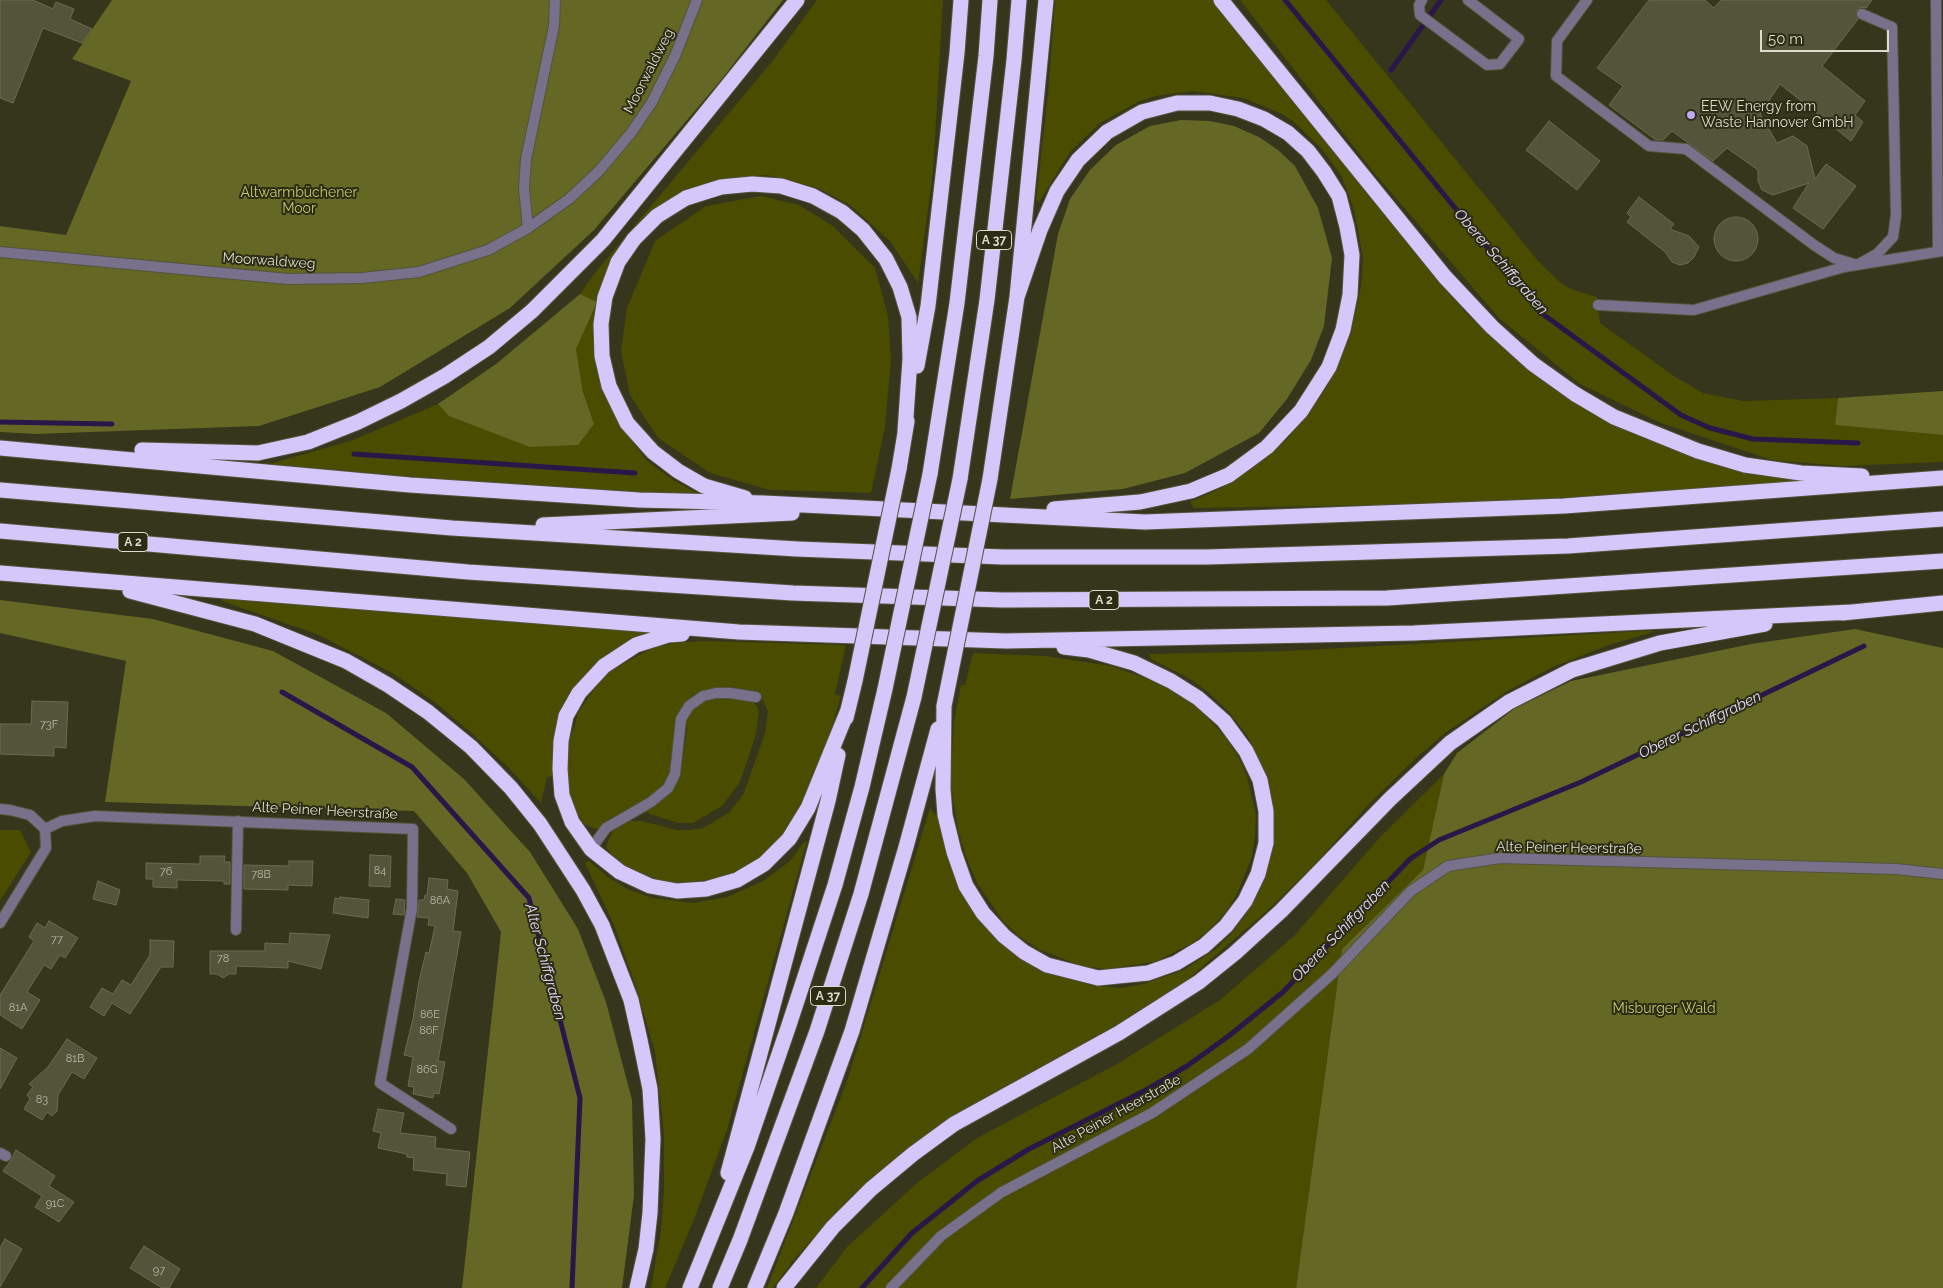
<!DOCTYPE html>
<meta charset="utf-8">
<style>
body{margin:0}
#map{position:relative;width:1943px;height:1288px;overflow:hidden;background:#35361c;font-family:Raleway,sans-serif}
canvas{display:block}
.scale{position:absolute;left:1760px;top:30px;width:129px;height:22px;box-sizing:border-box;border:2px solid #dbdccd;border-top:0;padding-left:6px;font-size:15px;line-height:18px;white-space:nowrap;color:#dbdccd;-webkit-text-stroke:4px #2b2c13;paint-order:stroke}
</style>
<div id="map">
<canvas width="1943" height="1288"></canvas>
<div class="scale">50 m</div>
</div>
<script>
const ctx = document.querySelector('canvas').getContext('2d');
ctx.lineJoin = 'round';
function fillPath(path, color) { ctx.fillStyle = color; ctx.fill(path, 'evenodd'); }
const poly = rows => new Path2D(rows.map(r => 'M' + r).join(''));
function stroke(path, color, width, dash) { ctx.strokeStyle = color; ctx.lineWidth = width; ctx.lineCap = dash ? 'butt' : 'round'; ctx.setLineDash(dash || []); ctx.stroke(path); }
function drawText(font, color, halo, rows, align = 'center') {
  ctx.font = font + ' Raleway,sans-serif'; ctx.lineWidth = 4; ctx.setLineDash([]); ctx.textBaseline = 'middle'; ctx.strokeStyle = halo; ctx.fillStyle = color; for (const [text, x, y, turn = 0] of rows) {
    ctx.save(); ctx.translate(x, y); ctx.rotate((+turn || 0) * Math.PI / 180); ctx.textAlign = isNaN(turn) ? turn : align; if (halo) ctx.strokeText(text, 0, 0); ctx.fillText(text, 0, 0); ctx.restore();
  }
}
const green = poly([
 [817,0,943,0,933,173,918,283,889,240,850,205,818,188,767,175,720,180,683,192,613,260,597,302,595,356,602,389,622,427,646,460,673,480,701,495,545,489,269,464,353,440,438,404,449,416,594,424,583,392,576,349,596,302,580,294,594,274,774,59],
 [1055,0,1212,0,1449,293,1470,317,1521,364,1571,400,1630,433,1717,464,1799,479,1798,483,1465,504,1194,508,1190,502,1223,487,1255,466,1286,440,1312,409,1328,385,1351,334,1361,286,1363,258,1354,210,1342,177,1323,150,1294,122,1282,114,1243,98,1193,91,1155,96,1138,102,1100,123,1070,152,1039,202,1036,200,1048,94],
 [1240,0,1326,0,1539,262,1562,284,1571,289,1597,297,1600,323,1674,376,1703,393,1743,401,1838,398,1835,425,1943,435,1943,462,1843,466,1772,460,1661,423,1580,384,1499,318,1375,174],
 [761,196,799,205,833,226,875,268,888,316,891,360,885,427,871,493,770,490,710,473,658,438,630,395,621,351,627,308,655,241,706,206],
 [222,597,651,632,623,644,606,656,593,666,575,689,554,741,552,776,547,778,541,803,508,767,469,731,436,703,394,674,319,635,222,601],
 [1645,631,1656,631,1606,646,1551,668,1509,690,1445,733,1417,757,1371,802,1314,865,1267,911,1187,980,1114,1026,967,1107,924,1136,852,1195,792,1262,773,1288,767,1288,848,1078,930,808,937,817,953,871,984,925,1013,954,1048,973,1090,985,1121,988,1143,984,1184,970,1217,948,1233,932,1247,913,1263,882,1273,847,1274,829,1269,787,1263,768,1247,735,1226,709,1209,693,1192,680,1151,659,1149,654,1288,651],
 [703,641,846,645,835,694,841,696,816,782,790,830,760,859,742,869,721,877,696,882,673,883,635,873,615,859,606,847,609,839,613,831,630,821,642,821,677,830,689,830,703,828,730,812,744,793,765,733,768,711,761,697,750,690,731,687,707,689,693,695,678,713,672,771,666,782,645,800,610,818,601,828,595,829,584,824,574,808,569,789,567,749,579,711,601,679,614,669,652,648,673,643],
 [973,653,1046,656,1111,666,1157,682,1178,694,1198,708,1224,735,1238,756,1247,776,1256,815,1255,835,1252,857,1237,894,1225,913,1209,930,1191,944,1154,962,1106,969,1082,966,1040,950,1019,936,1003,921,977,883,966,857,958,830,950,779,954,721,961,685,965,685],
 [711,697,747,699,755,703,759,711,756,734,740,782,722,806,693,823,678,823,650,814,644,810,675,785,681,771,687,729,685,721,688,713,701,702],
 [1444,774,1423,870,1342,949,1296,1288,816,1288,847,1247,917,1183,977,1138,1117,1064,1220,1000,1294,936,1381,836],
 [0,830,20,830,31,852,0,901],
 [807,841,727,1130,693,1222,665,1288,651,1288,661,1230,664,1191,664,1133,655,1052,635,984,614,925,585,863,589,861,608,877,629,890,653,898,693,903,727,897,763,881,790,861,804,842]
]);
const forest = poly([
 [112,0,783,0,721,80,594,230,510,308,380,387,259,426,36,434,0,432,0,226,66,235,131,81,72,59],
 [1181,120,1210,121,1234,126,1259,137,1278,150,1295,166,1318,208,1332,258,1324,326,1311,360,1287,399,1259,433,1185,473,1123,489,1010,499,1058,234,1070,199,1090,170,1116,145,1150,126],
 [580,294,597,302,576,349,583,392,594,424,578,445,530,447,449,416,438,404,496,364],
 [1943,391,1943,435,1835,425,1838,398],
 [0,600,153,619,273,651,386,713,464,779,530,852,578,929,606,1002,632,1100,634,1195,622,1288,462,1288,501,932,467,873,414,811,105,802,126,661,0,633],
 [1855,629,1943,648,1943,1288,1296,1288,1342,949,1423,870,1444,774,1457,753,1514,709,1571,681,1751,644]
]);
const stream = poly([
 [1285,0,1540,312,1681,415,1710,428,1753,439,1858,443],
 [1391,70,1441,0],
 [0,422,112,424],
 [354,454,635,473],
 [282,692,412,767,529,898,580,1098,572,1288],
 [862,1288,912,1233,977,1181,1029,1149,1146,1090,1187,1066,1230,1035,1283,992,1410,859,1439,840,1581,782,1864,646]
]);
const building = poly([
 [0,0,33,0,53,9,56,2,74,9,70,19,92,29,82,43,43,28,13,103,0,98,0,0],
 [1649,0,1705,0,1714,8,1721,0,1872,0,1866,8,1861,7,1856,11,1858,19,1822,66,1865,101,1855,115,1863,122,1851,141,1780,84,1760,114,1777,143,1793,136,1807,146,1815,179,1826,164,1856,186,1823,229,1793,208,1809,183,1773,195,1762,190,1758,181,1758,170,1727,148,1713,161,1672,131,1663,140,1656,140,1609,105,1623,86,1597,68,1649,0],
 [1549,121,1600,161,1577,190,1526,150,1549,121],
 [1639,197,1674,224,1670,229,1689,236,1699,247,1694,257,1688,263,1680,265,1672,262,1665,252,1627,222,1631,217,1627,213,1639,197],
 '1714 239a22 22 0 1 1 44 0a22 22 0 1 1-44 0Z',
 [32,701,68,702,66,748,54,747,54,756,0,754,0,724,31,724,32,701],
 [370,855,391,856,390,887,369,886,370,855],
 [200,856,225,856,224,862,230,862,230,884,224,884,224,881,177,880,177,888,153,887,153,879,146,879,146,863,200,864,200,856],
 [289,861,313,861,312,886,288,885,288,890,244,889,244,865,289,866,289,861],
 [429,878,448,880,447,889,458,891,453,931,461,932,438,1061,445,1062,439,1094,434,1093,433,1098,413,1094,414,1087,408,1086,413,1057,404,1055,413,1019,419,981,426,952,429,953,435,926,428,925,429,918,417,917,419,900,424,900,425,895,427,895,429,878],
 [98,881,120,890,116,905,93,899,98,881],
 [340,897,369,900,368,918,333,913,335,898,340,899,340,897],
 [396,899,405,900,404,915,393,914,396,899],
 [49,921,78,938,65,958,60,955,51,969,44,965,27,992,40,1000,22,1029,0,1015,0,995,34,941,29,937,37,923,45,928,49,921],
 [290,933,330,935,321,969,288,961,288,968,236,966,236,974,229,974,223,978,217,974,210,974,210,951,265,951,265,943,289,944,290,933],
 [150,940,174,941,173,967,161,967,130,1014,112,1003,104,1016,90,1007,102,988,113,994,122,980,131,985,150,955,150,940],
 [67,1039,97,1058,84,1079,72,1072,58,1095,57,1111,52,1116,47,1112,42,1120,24,1109,30,1099,27,1095,33,1087,29,1084,48,1067,67,1039],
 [0,1048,17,1058,0,1089,0,1048],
 [378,1109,404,1113,400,1133,436,1137,435,1148,470,1152,466,1187,446,1185,447,1174,413,1170,414,1158,407,1157,407,1154,378,1148,381,1133,373,1131,378,1109],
 [16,1150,55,1176,49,1186,74,1202,59,1222,35,1207,42,1196,3,1171,12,1159,16,1150],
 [5,1239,22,1249,0,1287,0,1248,5,1239],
 [144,1246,180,1269,169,1288,162,1288,130,1268,144,1246]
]);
const service = poly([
 [1422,0,1419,5,1420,15,1487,65,1500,64,1519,39,1468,0],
 [1587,0,1557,41,1556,76,1649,146,1686,149,1814,245,1834,258,1857,265,1877,254,1893,237,1896,215,1892,27,1862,14],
 [1936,0,1938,251],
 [528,228,524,188,526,159,554,26,555,0],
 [1598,305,1694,310,1844,267,1943,251],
 [591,849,606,828,651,802,668,788,675,774,681,719,689,706,703,696,716,693,730,693,756,697],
 [236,930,238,821],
 [0,1153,6,1156]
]);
const minor = poly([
 [0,252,288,279,362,278,419,272,488,250,528,228,569,199,599,171,631,133,652,102,675,56,697,0],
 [0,809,10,810,30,815,45,829,46,848,0,923],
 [45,829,62,821,95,816,413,829,412,908,380,1083,451,1129],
 [891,1288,941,1236,1002,1192,1152,1113,1248,1049,1332,974,1411,891,1448,866,1500,858,1896,869,1943,874]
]);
const motorway = poly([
 [1221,0,1445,277,1492,327,1533,364,1575,394,1614,417,1698,451,1745,465,1801,473,1862,476],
 [1017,297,1040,230,1057,191,1078,160,1107,132,1142,112,1177,103,1210,103,1238,109,1264,119,1288,133,1308,151,1324,172,1339,196,1347,227,1352,255,1350,295,1343,330,1329,367,1301,411,1267,447,1229,475,1191,491,1140,502,1054,509],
 [917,366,928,306,957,53,961,0],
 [0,448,410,485,639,500,763,503,1145,522,1564,506,1943,478],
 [142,450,258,453,308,442,358,422,401,401,445,376,489,347,532,311,603,240,797,0],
 [899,469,907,421],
 [930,474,957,303,986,56,990,0],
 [960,479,987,300,1014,60,1019,0],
 [990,479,1017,297,1046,0],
 [0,490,452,528,797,549,1003,557,1207,557,1568,546,1943,519],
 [745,498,704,486,678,471,653,452,627,423,609,386,602,356,601,324,605,297,618,262,634,239,657,216,686,198,721,187,752,184,781,186,813,196,842,212,863,230,886,259,900,287,909,317,910,359,905,431],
 [543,525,792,513],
 [0,531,468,572,793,593,1003,600,1387,598,1943,561],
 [0,573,739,632,1006,641,1414,633,1852,612],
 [130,591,255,624,346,661,388,685,428,712,471,747,511,788,540,824,583,890,602,925,631,1000,640,1040,650,1089,653,1139,650,1213,646,1249,637,1288],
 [1842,613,1943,603],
 [682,634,668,635,636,645,604,666,579,693,566,716,561,741,560,769,562,795,572,822,591,849,620,872,650,886,677,891,706,889,737,880,764,864,789,839,808,808,848,710],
 [944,706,943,789,945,815,954,852,966,886,983,913,1004,936,1024,952,1047,965,1098,978,1148,973,1176,963,1204,946,1226,926,1245,901,1258,874,1266,843,1266,811,1260,780,1246,751,1224,721,1198,698,1171,681,1134,663,1089,650,1064,647],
 [846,718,855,681],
 [728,1173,828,801,838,755],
 [690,1288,747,1147,789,1025,835,885,862,787,885,689],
 [720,1288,740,1240,817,1031,861,894,914,697],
 [755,1288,786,1213,852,1031,906,847,938,729],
 [784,1288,833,1227,871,1189,913,1154,954,1124,1119,1033,1199,982,1235,953,1281,911,1390,799,1450,743,1509,702,1572,670,1660,643,1765,624]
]);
const motorwayBridge = poly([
 [855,681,899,469],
 [885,689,930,474],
 [914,697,960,479],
 [944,706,990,479]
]);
const markers = [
 [1691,115,5,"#bfa8f4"]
];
const numberNames = [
 ["73F",49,725],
 ["84",380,871],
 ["76",166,872],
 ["78B",261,875],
 ["86A",440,901],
 ["77",57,940],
 ["78",223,959],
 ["81A",18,1008],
 ["86E",430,1015],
 ["86F",429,1031],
 ["81B",75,1059],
 ["86G",427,1070],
 ["83",42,1100],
 ["91C",55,1204],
 ["97",159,1271]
];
const shields = [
 [994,240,35],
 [133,542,30],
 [1104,600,30],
 [828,996,35]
];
const shieldNames = [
 ["A 37",994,240],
 ["A 2",133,542],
 ["A 2",1104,600],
 ["A 37",828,996]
];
const streetNames = [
 ["Moorwaldweg",649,71,-63],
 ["Moorwaldweg",269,261,4],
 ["Alte Peiner Heerstraße",325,811,3],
 ["Alte Peiner Heerstraße",1569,848,1],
 ["Alte Peiner Heerstraße",1116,1114,-29]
];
const poiNames = [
 ["EEW Energy from",1701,107],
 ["Waste Hannover GmbH",1701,123]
];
const parkNames = [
 ["Altwarmbüchener",299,193],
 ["Moor",299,209],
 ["Misburger Wald",1664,1009]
];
const waterNames = [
 ["Oberer Schiffgraben",1501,262,49],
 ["Oberer Schiffgraben",1700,725,-26],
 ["Oberer Schiffgraben",1341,931,-46],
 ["Alter Schiffgraben",545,962,75]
];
fillPath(green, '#4a4c00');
fillPath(forest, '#656724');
stroke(stream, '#2a1749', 5);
fillPath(building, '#53543a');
stroke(building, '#6a6c50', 1);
stroke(service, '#53543c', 12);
stroke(minor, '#53543c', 12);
stroke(motorway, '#53543c', 17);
stroke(service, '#78718b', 10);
stroke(minor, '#78718b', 10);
stroke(motorway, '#d6c7fa', 15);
stroke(motorwayBridge, '#53543c', 17, []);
stroke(motorwayBridge, '#d6c7fa', 15);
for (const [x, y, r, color] of markers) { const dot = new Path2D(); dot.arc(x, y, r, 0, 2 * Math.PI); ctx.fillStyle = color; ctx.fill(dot); stroke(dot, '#2b2c13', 2); }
drawText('11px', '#b9baa8', null, numberNames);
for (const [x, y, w] of shields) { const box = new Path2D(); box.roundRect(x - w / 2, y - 9.5, w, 19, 4); ctx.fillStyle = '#2b2c13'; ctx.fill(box); stroke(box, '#dbdccd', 1); }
drawText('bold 12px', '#dbdccd', null, shieldNames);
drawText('14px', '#dbdccd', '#2b2c13', streetNames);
drawText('14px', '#dbdccd', '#2b2c13', poiNames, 'left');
drawText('14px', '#c4c86a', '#2b2c13', parkNames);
drawText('italic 15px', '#e2d8fb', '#2b2c13', waterNames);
</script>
